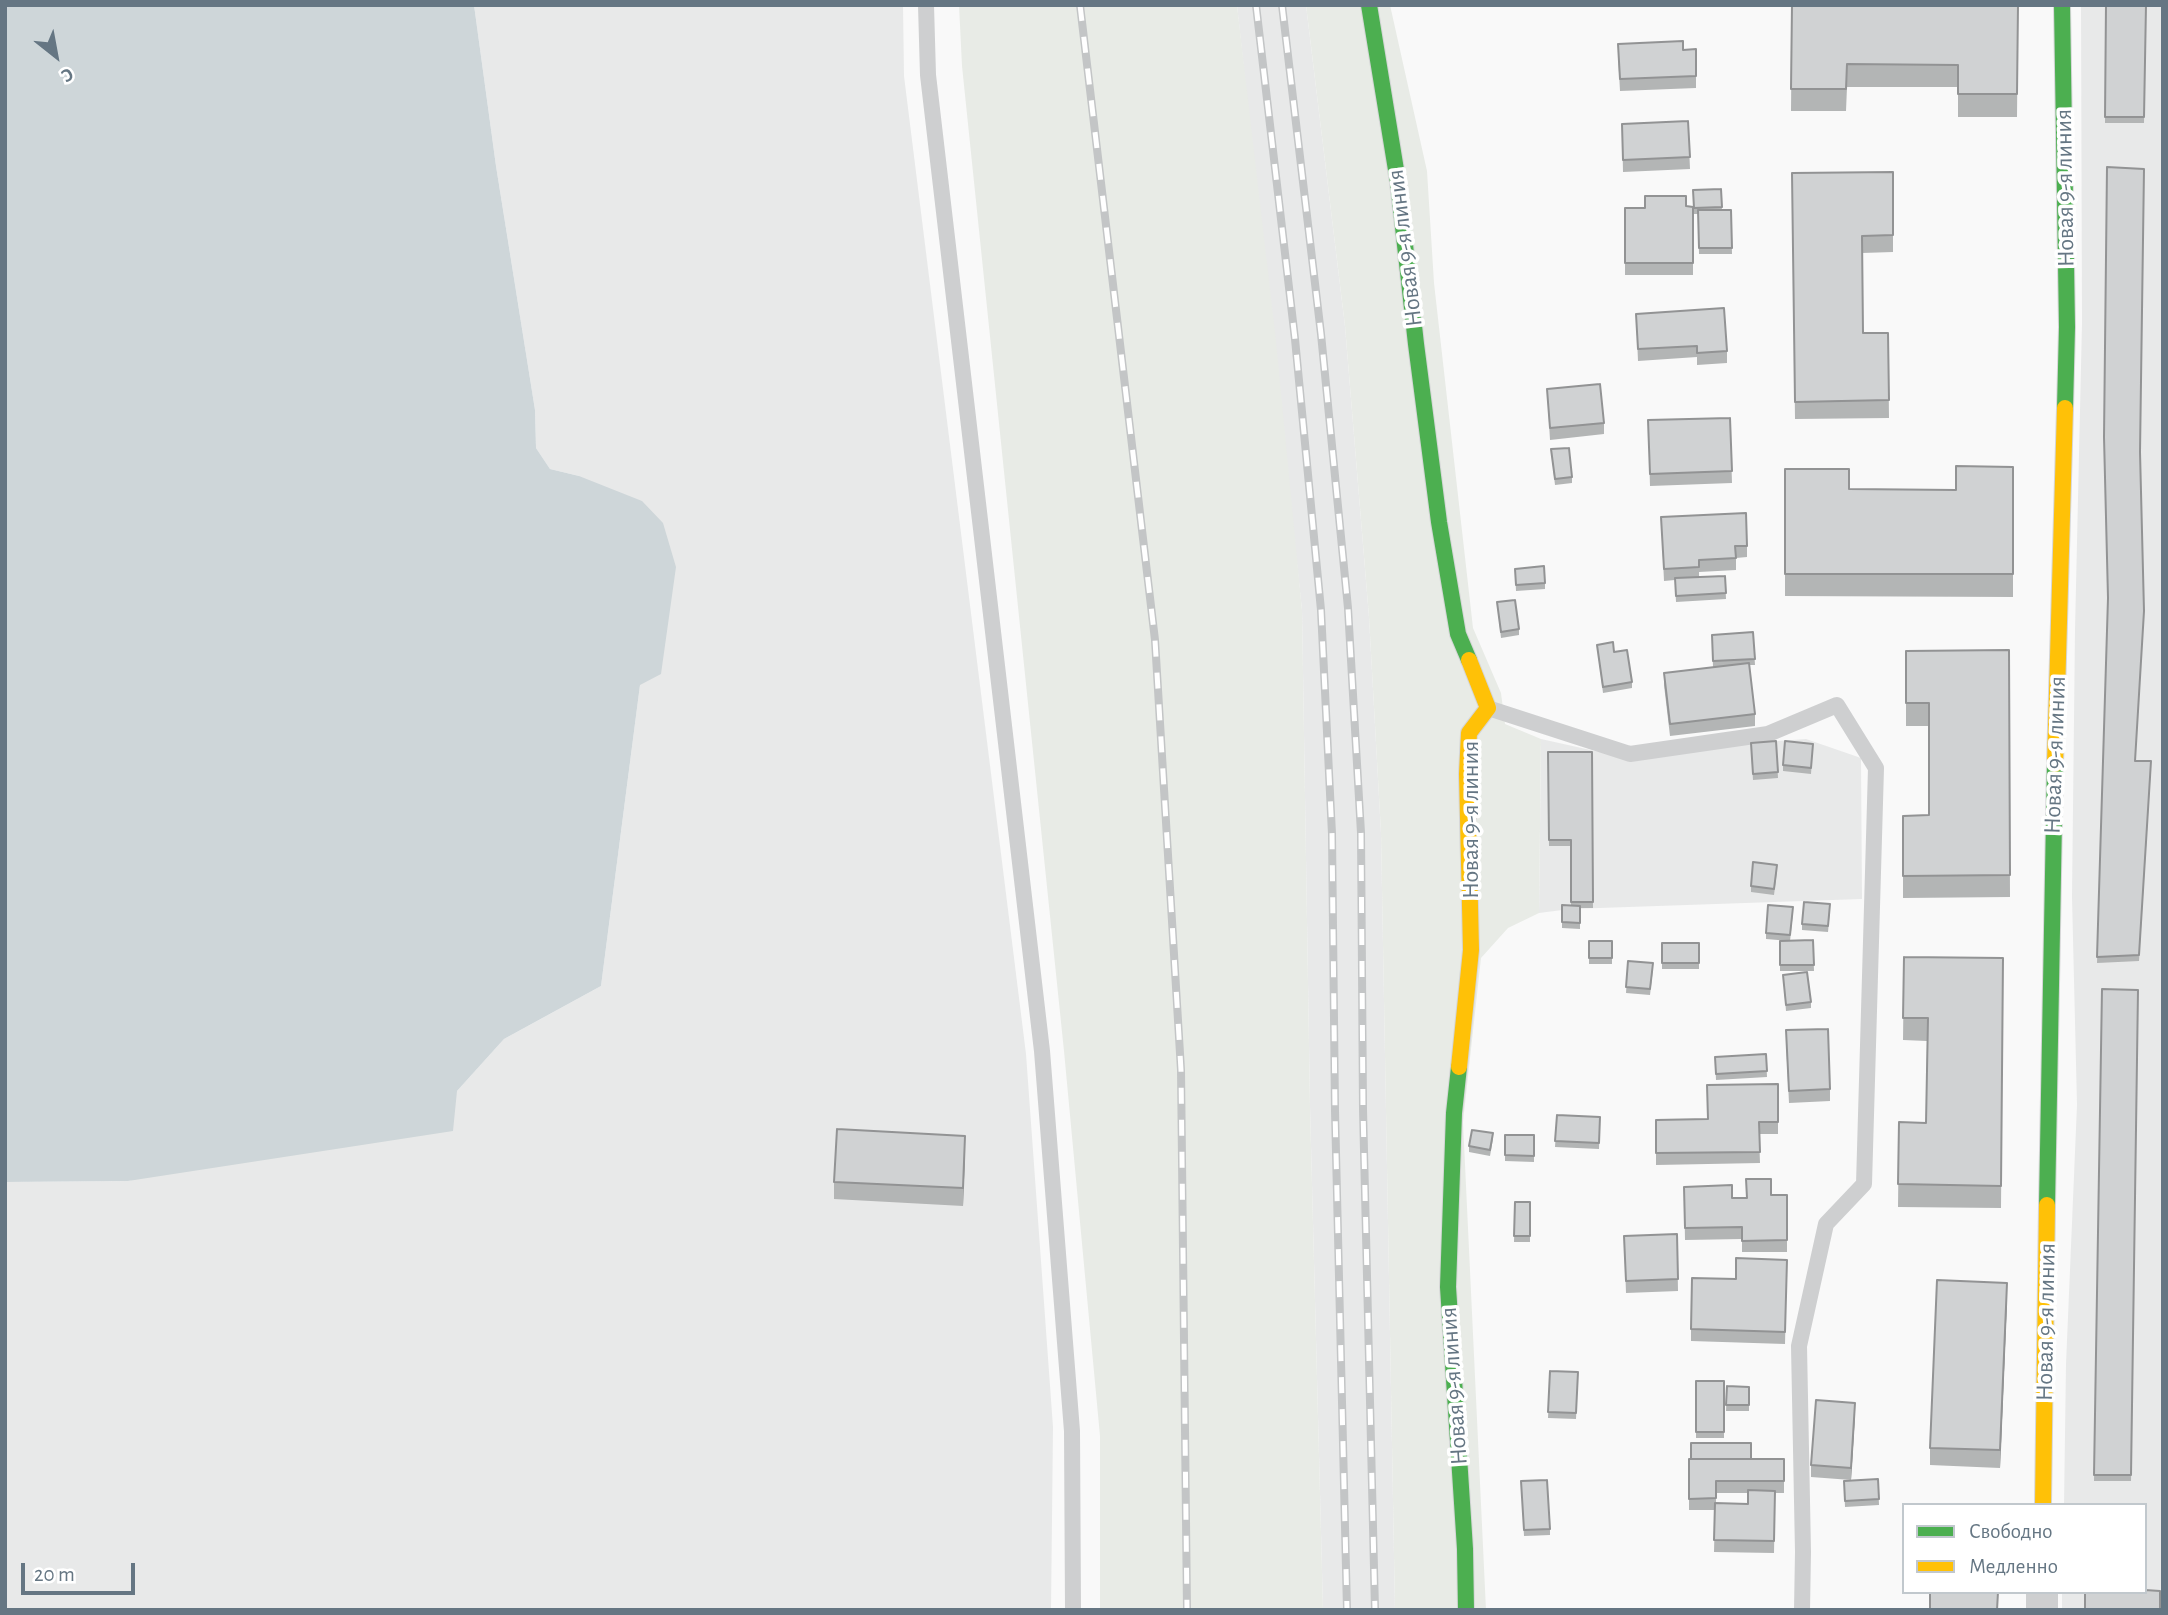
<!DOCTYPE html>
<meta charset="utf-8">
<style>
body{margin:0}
#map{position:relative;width:2168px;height:1615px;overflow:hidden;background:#f9f9f9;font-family:"Alegreya Sans",sans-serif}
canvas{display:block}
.frame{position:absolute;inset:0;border:7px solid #657683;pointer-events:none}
.legend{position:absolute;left:1902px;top:1503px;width:245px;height:91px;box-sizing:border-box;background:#fff;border:2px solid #c1c8cd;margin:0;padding:9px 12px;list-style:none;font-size:21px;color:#657683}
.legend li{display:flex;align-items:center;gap:14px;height:35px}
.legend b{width:35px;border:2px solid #c1c8cd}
.north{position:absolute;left:21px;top:21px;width:70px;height:70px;-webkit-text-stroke:5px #fff;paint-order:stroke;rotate:149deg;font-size:19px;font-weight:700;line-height:28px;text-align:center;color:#657683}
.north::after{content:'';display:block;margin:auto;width:24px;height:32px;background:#657683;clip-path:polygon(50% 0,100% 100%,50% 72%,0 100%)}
.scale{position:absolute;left:21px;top:1563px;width:114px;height:32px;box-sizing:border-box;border:4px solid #657683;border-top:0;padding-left:9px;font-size:21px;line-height:24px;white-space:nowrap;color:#657683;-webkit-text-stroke:5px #fff;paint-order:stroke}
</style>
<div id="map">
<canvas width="2168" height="1615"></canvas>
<div class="frame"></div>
<ul class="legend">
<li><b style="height:9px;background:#4caf50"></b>Свободно</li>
<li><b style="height:9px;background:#ffc107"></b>Медленно</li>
</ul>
<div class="north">С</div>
<div class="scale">20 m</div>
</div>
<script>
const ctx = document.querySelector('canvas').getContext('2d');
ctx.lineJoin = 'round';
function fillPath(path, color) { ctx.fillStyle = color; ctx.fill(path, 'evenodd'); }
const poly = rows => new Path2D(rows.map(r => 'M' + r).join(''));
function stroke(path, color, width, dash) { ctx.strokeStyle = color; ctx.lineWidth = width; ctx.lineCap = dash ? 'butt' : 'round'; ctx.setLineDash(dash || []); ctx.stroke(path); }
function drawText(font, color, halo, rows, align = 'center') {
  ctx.font = font + ' "Alegreya Sans",sans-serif'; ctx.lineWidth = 7; ctx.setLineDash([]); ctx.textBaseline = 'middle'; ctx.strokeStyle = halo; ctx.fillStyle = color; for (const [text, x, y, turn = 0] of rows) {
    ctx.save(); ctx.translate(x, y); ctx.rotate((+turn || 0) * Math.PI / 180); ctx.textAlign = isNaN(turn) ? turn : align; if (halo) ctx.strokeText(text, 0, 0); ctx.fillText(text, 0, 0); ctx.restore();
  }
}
const built = poly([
 [474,5,903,5,904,76,1026,1054,1053,1427,1051,1610,5,1610,5,1182,128,1181,457,1091,504,1039,601,986,640,685,579,476,550,469,536,448,535,410,496,166],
 [1237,5,1306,5,1345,326,1369,617,1381,833,1395,1610,1323,1610,1310,1107,1302,610],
 [2081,5,2163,5,2163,1610,2062,1610,2062,1592,2145,1592,2145,1505,2064,1505,2066,1364,2077,1105,2072,897,2075,630,2082,323],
 [1541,739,1631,759,1764,742,1806,739,1861,758,1862,899,1570,909,1539,913]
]);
const green = poly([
 [959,5,1237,5,1276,341,1302,610,1310,1107,1323,1610,1100,1610,1100,1436,1064,1051,962,66],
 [1306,5,1390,5,1427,171,1434,283,1473,628,1501,693,1505,724,1541,739,1539,913,1508,928,1481,958,1463,1122,1486,1610,1395,1610,1381,833,1369,617,1345,326]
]);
const water = poly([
 [5,5,474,5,496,166,535,410,536,448,550,469,579,476,642,501,663,523,676,567,661,674,640,685,601,986,504,1039,457,1091,453,1131,128,1181,5,1182]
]);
const lane = poly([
 [926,5,928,75,1042,1051,1072,1431,1073,1610],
 [1488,708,1630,754,1768,734,1837,705,1876,768,1864,1184,1826,1224,1799,1346,1803,1552,1802,1610]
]);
const street = poly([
 [2042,1610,2042,1592]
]);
const fast = poly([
 [1369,5,1398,182,1416,344,1439,522,1458,634,1469,660],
 [2062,5,2067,327,2065,408],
 [1459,1067,1454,1113,1448,1287,1465,1549,1466,1610],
 [2047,1205,2055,764]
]);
const slow = poly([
 [2055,764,2065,408],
 [1459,1067,1471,950,1467,774,1469,733,1488,708,1469,660],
 [2043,1505,2047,1205]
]);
const rail = poly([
 [1080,5,1155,640,1181,1070,1187,1610],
 [1256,5,1295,339,1321,610,1332,834,1335,1111,1347,1610],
 [1282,5,1321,334,1348,608,1361,833,1363,1109,1375,1610]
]);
const wall = poly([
 [1792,5,2018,5,2017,117,1958,117,1958,87,1847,87,1846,111,1791,111],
 [2106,5,2146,5,2144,123,2105,123],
 [1696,49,1696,88,1620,91,1618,55],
 [1688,121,1690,169,1623,172,1622,124],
 [1893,172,1893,252,1862,253,1863,333,1888,333,1889,418,1795,419,1792,173],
 [1721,189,1722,210,1731,210,1732,254,1699,254,1698,214,1694,214,1693,190],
 [1686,206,1693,207,1693,275,1625,275,1625,208],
 [1636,314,1727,351,1727,363,1697,365,1697,357,1638,361],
 [1547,389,1604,423,1604,434,1550,440],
 [1730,418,1732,483,1650,486,1648,420],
 [1551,449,1572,477,1572,483,1555,485],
 [2013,467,2013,597,1785,596,1785,469,1849,489,1956,490],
 [1661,517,1747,546,1747,557,1736,558,1736,570,1699,572,1699,577,1725,576,1726,599,1676,602,1675,580,1664,581],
 [1515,569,1545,583,1545,589,1516,591],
 [2108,601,2135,761,2151,767,2139,961,2097,963],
 [1497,602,1519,629,1519,635,1501,638],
 [1753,632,1755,665,1749,665,1755,714,1755,726,1670,736,1664,685,1664,673,1713,667,1712,635],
 [1597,645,1614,652,1632,682,1632,688,1603,693],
 [2009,650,2010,897,1903,898,1903,816,1929,815,1929,726,1906,726,1906,651],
 [1776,741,1778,778,1753,780,1751,749],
 [1813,744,1811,774,1783,771,1783,765],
 [1548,752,1592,752,1593,908,1580,908,1580,929,1562,928,1562,905,1571,905,1571,846,1549,846],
 [1777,871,1774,895,1751,892,1751,886],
 [1830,910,1828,932,1802,930,1802,924],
 [1793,913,1790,941,1766,939,1766,933],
 [1813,940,1814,971,1780,971,1780,941],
 [1589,941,1612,941,1612,964,1589,964],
 [1662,943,1699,943,1699,969,1662,969],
 [1904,957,2003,958,2001,1208,1898,1207,1899,1122,1926,1123,1927,1041,1903,1040],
 [1628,961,1653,969,1650,995,1626,993],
 [1783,975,1811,1002,1811,1008,1786,1011],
 [2102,989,2138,990,2131,1481,2094,1481],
 [1786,1042,1830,1089,1830,1101,1789,1103],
 [1766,1054,1767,1077,1716,1080,1715,1057],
 [1778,1084,1778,1134,1759,1134,1760,1163,1656,1165,1656,1120,1707,1119],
 [1557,1115,1600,1117,1599,1149,1555,1147],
 [1505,1135,1534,1135,1534,1162,1505,1161],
 [1493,1139,1490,1156,1469,1152,1469,1146],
 [965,1153,963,1206,834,1199,834,1182],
 [1684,1187,1732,1198,1787,1195,1787,1252,1742,1252,1742,1239,1685,1240],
 [1515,1202,1530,1202,1530,1242,1514,1242],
 [1677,1234,1678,1291,1626,1293,1624,1236],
 [1787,1260,1785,1344,1691,1341,1691,1329,1736,1279],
 [2007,1300,2000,1468,1930,1465,1930,1448],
 [1550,1371,1578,1372,1576,1419,1548,1418],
 [1696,1381,1724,1381,1724,1438,1696,1438],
 [1727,1386,1749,1387,1749,1411,1726,1411],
 [1855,1415,1851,1480,1811,1477,1811,1465],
 [1689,1459,1784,1459,1784,1493,1775,1493,1774,1553,1714,1552,1715,1510,1689,1510],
 [1716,1493,1748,1493,1748,1504,1716,1503],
 [1878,1479,1879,1505,1845,1507,1844,1481],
 [1521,1481,1550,1529,1550,1535,1524,1536]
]);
const shadedWall = poly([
 [965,1136,965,1153,963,1206,963,1188],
 [2007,1283,2007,1300,2000,1468,2000,1450],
 [1855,1403,1855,1415,1851,1480,1851,1468]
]);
const building = poly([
 [1792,5,2018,5,2017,94,1958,94,1958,65,1847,64,1846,89,1791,89,1792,5],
 [2106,5,2146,5,2144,117,2105,117,2106,5],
 [1683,41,1683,50,1696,49,1696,76,1620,79,1618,44,1683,41],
 [1688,121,1690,157,1623,160,1622,124,1688,121],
 [2107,167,2144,169,2140,452,2144,611,2135,761,2151,761,2139,955,2097,957,2108,598,2104,437,2107,167],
 [1893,172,1893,235,1862,236,1863,333,1888,333,1889,400,1795,402,1792,173,1893,172],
 [1721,189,1722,207,1694,208,1693,190,1721,189],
 [1645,196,1686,196,1686,206,1693,207,1693,263,1625,263,1625,208,1645,208,1645,196],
 [1698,210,1731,210,1732,248,1699,248,1698,210],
 [1724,308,1727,351,1697,353,1697,346,1638,349,1636,314,1724,308],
 [1600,384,1604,423,1550,428,1547,389,1600,384],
 [1730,418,1732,471,1650,474,1648,420,1730,418],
 [1569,448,1572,477,1555,479,1551,449,1569,448],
 [1956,466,2013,467,2013,574,1785,574,1785,469,1849,469,1849,489,1956,490,1956,466],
 [1746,513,1747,546,1735,546,1736,558,1699,560,1699,567,1664,569,1661,517,1746,513],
 [1544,566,1545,583,1516,585,1515,569,1544,566],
 [1725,576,1726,593,1676,596,1675,578,1725,576],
 [1515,600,1519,629,1501,632,1497,602,1515,600],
 [1753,632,1755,659,1713,661,1712,635,1753,632],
 [1613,642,1614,652,1627,650,1632,682,1603,687,1597,645,1613,642],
 [2009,650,2010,875,1903,876,1903,816,1929,815,1929,703,1906,703,1906,651,2009,650],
 [1749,663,1755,714,1670,724,1664,673,1749,663],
 [1776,741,1778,772,1753,774,1751,743,1776,741],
 [1785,741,1813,744,1811,768,1783,765,1785,741],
 [1548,752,1592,752,1593,902,1571,902,1571,840,1549,840,1548,752],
 [1753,862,1777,865,1774,889,1751,886,1753,862],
 [1804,902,1830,904,1828,926,1802,924,1804,902],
 [1562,905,1580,906,1580,923,1562,922,1562,905],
 [1768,905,1793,907,1790,935,1766,933,1768,905],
 [1813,940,1814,965,1780,965,1780,941,1813,940],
 [1589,941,1612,941,1612,958,1589,958,1589,941],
 [1662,943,1699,943,1699,963,1662,963,1662,943],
 [1904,957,2003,958,2001,1186,1898,1184,1899,1122,1926,1123,1928,1018,1903,1018,1904,957],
 [1628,961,1653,963,1650,989,1626,987,1628,961],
 [1807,972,1811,1002,1786,1005,1783,975,1807,972],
 [2102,989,2138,990,2131,1475,2094,1475,2102,989],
 [1828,1029,1830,1089,1789,1091,1786,1030,1828,1029],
 [1766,1054,1767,1071,1716,1074,1715,1057,1766,1054],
 [1778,1084,1778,1122,1759,1122,1760,1152,1656,1153,1656,1120,1708,1119,1707,1085,1778,1084],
 [1557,1115,1600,1117,1599,1143,1555,1141,1557,1115],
 [837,1129,965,1136,963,1188,834,1182,837,1129],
 [1472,1130,1493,1133,1490,1150,1469,1146,1472,1130],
 [1505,1135,1534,1135,1534,1156,1505,1155,1505,1135],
 [1746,1179,1771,1179,1771,1195,1787,1195,1787,1240,1742,1241,1742,1227,1685,1228,1684,1187,1732,1185,1732,1198,1747,1198,1746,1179],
 [1515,1202,1530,1202,1530,1236,1514,1236,1515,1202],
 [1677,1234,1678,1279,1626,1281,1624,1236,1677,1234],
 [1736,1258,1787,1260,1785,1332,1691,1329,1692,1278,1736,1279,1736,1258],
 [1937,1280,2007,1283,2000,1450,1930,1448,1937,1280],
 [1550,1371,1578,1372,1576,1413,1548,1412,1550,1371],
 [1696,1381,1724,1381,1724,1432,1696,1432,1696,1381],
 [1727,1386,1749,1387,1749,1405,1726,1405,1727,1386],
 [1816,1400,1855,1403,1851,1468,1811,1465,1816,1400],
 [1691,1443,1751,1443,1751,1459,1691,1459,1691,1443],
 [1689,1459,1784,1459,1784,1481,1716,1481,1716,1498,1689,1499,1689,1459],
 [1878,1479,1879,1499,1845,1501,1844,1481,1878,1479],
 [1547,1480,1550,1529,1524,1530,1521,1481,1547,1480],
 [1748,1490,1775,1491,1774,1541,1714,1540,1715,1503,1748,1504,1748,1490],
 [2145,1590,2160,1591,2160,1610,2085,1610,2085,1592,2145,1592,2145,1590],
 [1930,1592,1998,1592,1997,1610,1930,1610,1930,1592]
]);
const streetNames = [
 ["Новая 9-я линия",2065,188,-91],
 ["Новая 9-я линия",1405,248,-97],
 ["Новая 9-я линия",2055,755,-88],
 ["Новая 9-я линия",1471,820,-90],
 ["Новая 9-я линия",2046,1322,-89],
 ["Новая 9-я линия",1454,1386,-94]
];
fillPath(built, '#e8e9e9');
fillPath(green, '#e8ebe6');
fillPath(water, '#ced6d9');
stroke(fast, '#d5d6d7', 18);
stroke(slow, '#d5d6d7', 18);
stroke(lane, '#cecfd0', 16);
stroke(street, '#cecfd0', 32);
stroke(fast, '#4caf50', 16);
stroke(slow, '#ffc107', 16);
stroke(rail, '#c3c5c6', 8);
stroke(rail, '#fff', 5, [16]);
fillPath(wall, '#b3b5b5');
fillPath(shadedWall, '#929394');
fillPath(building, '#d0d2d3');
stroke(building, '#929394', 2);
drawText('24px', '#657683', '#fff', streetNames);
</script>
